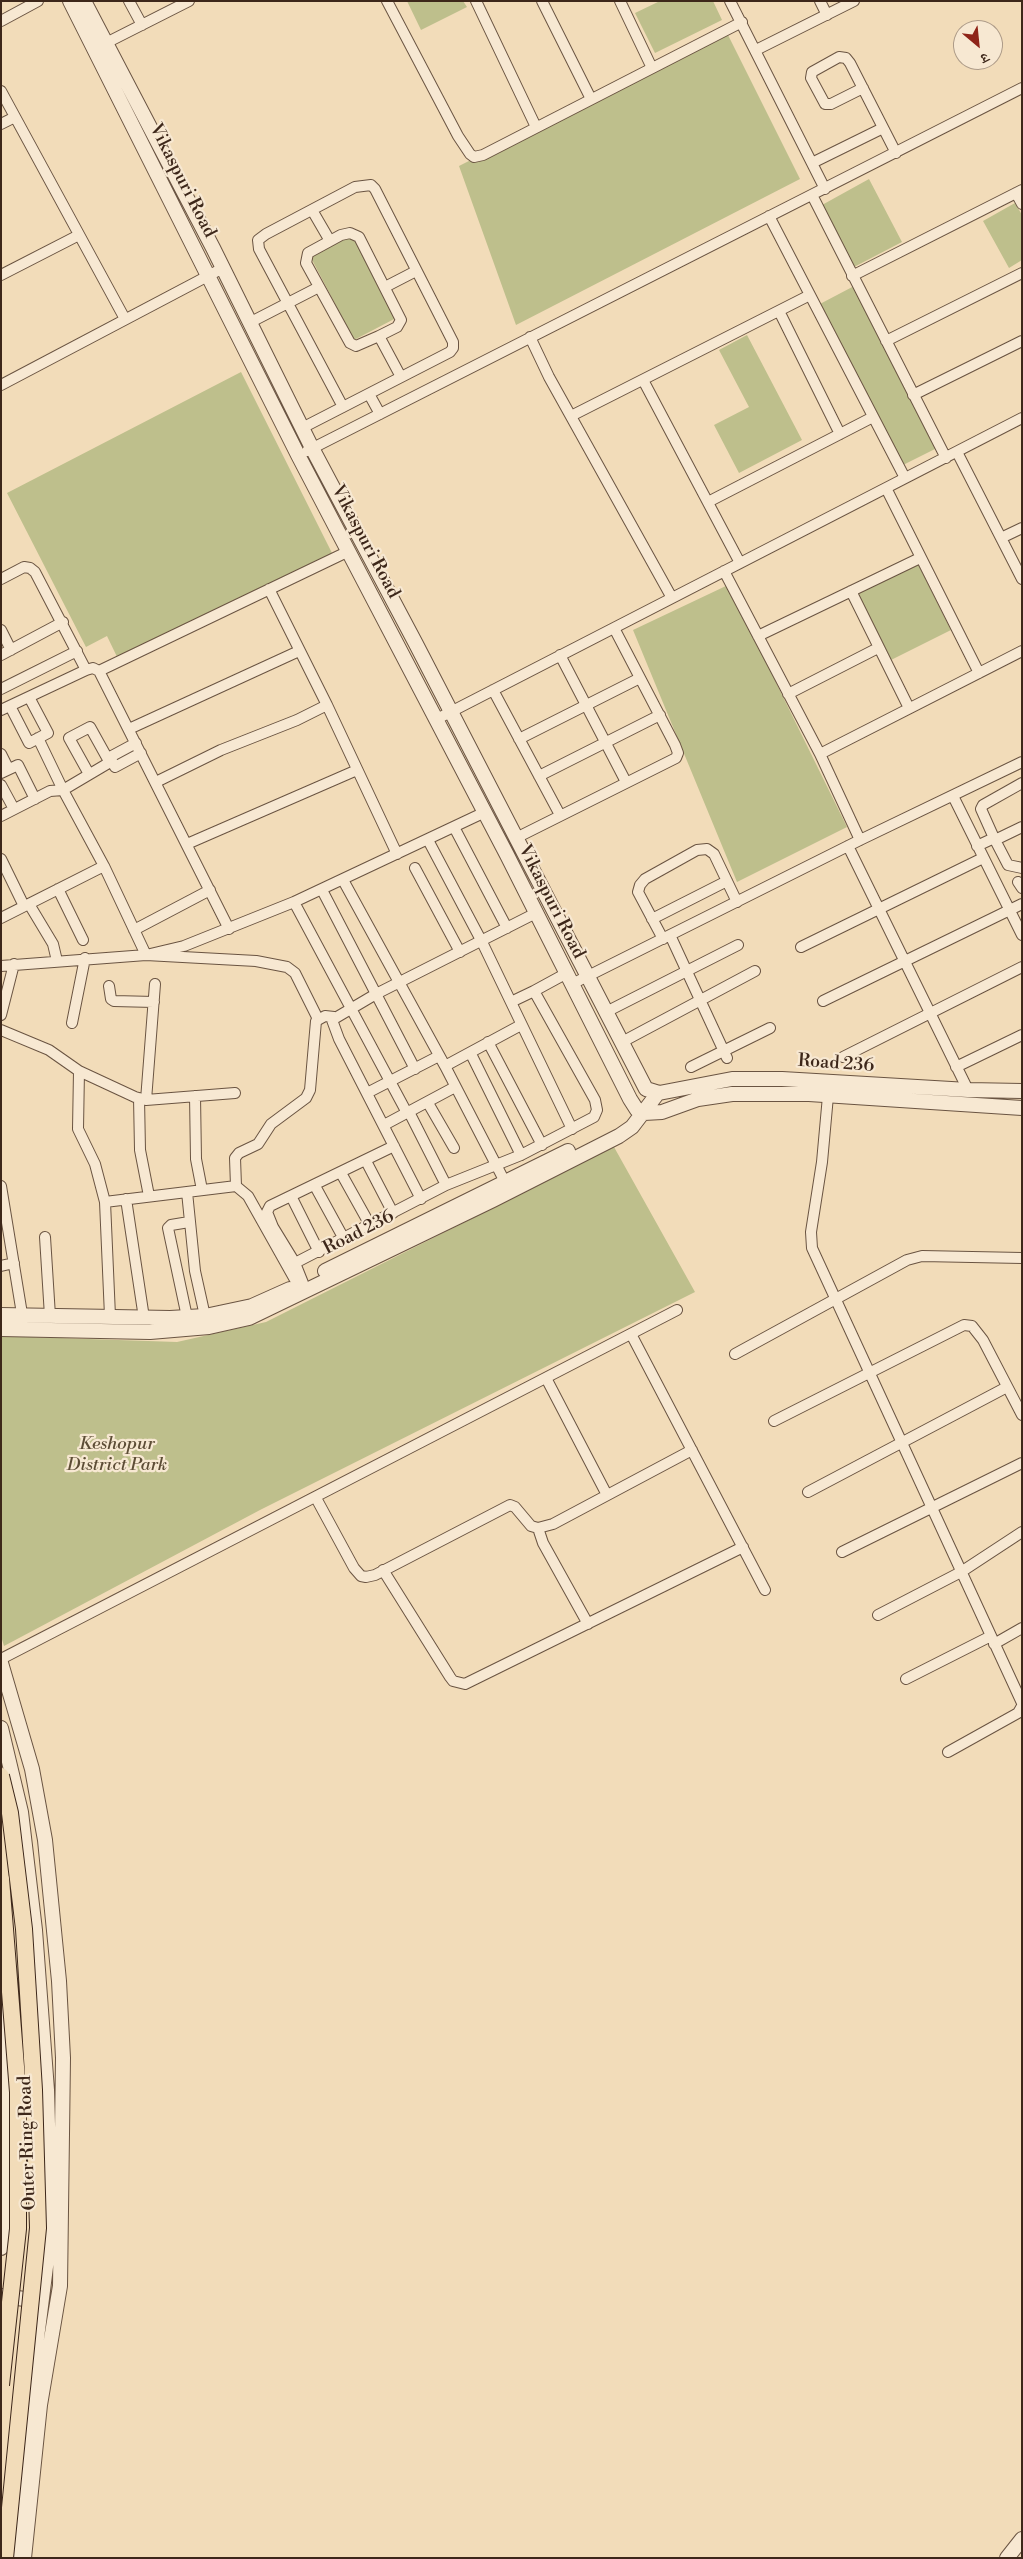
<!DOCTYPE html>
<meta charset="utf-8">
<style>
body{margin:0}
#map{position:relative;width:1023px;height:2559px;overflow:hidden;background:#f2dcb9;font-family:"Libre Bodoni","Noto Serif Devanagari",serif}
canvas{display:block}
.frame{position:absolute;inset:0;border:2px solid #3d271a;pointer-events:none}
.north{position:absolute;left:953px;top:20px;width:50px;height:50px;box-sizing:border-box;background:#f7e8d2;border:1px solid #ad9b88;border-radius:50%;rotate:152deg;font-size:14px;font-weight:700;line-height:20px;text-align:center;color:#3d271a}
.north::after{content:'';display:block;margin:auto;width:18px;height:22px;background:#8f2418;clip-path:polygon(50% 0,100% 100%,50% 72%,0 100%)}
</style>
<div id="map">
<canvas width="1023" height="2559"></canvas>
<div class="frame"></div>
<div class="north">उ</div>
</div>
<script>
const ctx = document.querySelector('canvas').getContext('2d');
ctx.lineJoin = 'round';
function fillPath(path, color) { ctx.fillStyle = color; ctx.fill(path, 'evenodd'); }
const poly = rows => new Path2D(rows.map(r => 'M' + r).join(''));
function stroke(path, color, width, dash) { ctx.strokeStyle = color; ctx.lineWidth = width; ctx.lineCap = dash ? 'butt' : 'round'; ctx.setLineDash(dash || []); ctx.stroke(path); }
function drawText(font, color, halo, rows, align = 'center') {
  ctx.font = font + ' "Libre Bodoni",serif'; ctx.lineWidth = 4.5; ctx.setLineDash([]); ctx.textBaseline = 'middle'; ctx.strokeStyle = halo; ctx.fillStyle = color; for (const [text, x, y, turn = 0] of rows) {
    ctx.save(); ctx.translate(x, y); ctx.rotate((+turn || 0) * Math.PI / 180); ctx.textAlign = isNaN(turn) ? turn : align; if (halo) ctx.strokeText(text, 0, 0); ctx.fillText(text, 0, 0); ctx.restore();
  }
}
const green = poly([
 [407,1,463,1,467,7,421,30],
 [660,1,713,1,722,20,655,53,635,13],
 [726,31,800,179,516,325,459,166],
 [869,179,902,242,854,267,822,205],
 [1015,203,1022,215,1022,260,1009,268,983,221],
 [354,233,398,317,354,340,310,256],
 [856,285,941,446,903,465,818,305],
 [747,335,802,440,739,473,714,425,749,407,719,350],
 [241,372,332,553,120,663,107,636,86,647,7,493],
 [916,560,951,630,891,660,856,590],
 [728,585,847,827,737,882,633,630],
 [614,1147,695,1292,260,1510,4,1646,1,1636,1,1336,177,1342,266,1322]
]);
const minor = poly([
 [129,1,142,25],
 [387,1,458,136,470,154,474,157,483,155,742,22],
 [476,1,536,127],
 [542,1,591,99],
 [620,1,652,68],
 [730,1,825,189],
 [820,1,827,15],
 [1,21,38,1],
 [106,43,189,1],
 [756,50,854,1],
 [863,88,831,104,825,104,811,78,812,72,839,57,846,58,850,63,896,153],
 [1,91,125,319],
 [1,124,15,117],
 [812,163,883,128],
 [1016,193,1022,204],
 [812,195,946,458],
 [312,210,330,241],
 [769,216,905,478],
 [1,275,79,235],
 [852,276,1022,190],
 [385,287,416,271],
 [779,311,840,434],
 [249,323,319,287],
 [379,336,356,346,350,343,306,263,308,253,341,235,350,233,359,237,401,320,397,327,379,336,401,377],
 [530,337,549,377,672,598],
 [886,341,1022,273],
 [643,380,740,563],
 [1,385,223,268],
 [369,394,380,414],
 [913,395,1022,341],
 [571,416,810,295],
 [302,428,450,352,453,348,453,342,375,189,371,185,355,187,266,234,258,240,259,249,343,407],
 [307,451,1022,88],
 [957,452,1022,579],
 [886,488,979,673],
 [708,502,873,417],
 [1001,538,1022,528],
 [724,571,820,754,860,840],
 [1,579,24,567,30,568,35,572,86,670],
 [269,589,327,705,397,854],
 [851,591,909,708],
 [1,630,11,650],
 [758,636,920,558],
 [1,655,63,622],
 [560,655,626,782],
 [99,671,349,551],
 [1,689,77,651],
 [493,690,560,815],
 [788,694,878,648],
 [10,706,29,743,48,733,29,697],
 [1,710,86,670,93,668,99,671,229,929],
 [435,720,1022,418],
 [129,729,299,651],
 [38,738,63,790,112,761],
 [519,739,640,678],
 [136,743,110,757,115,767,141,753],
 [1,754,8,768],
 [820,754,1022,651],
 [1,773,18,765,35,799],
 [89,774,69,738,90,727,110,763],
 [539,776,660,715],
 [156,782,221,750,297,720,327,705],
 [1,785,14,809],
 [953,796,1022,935],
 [1,816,50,791,63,790,104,866,146,955,256,961,287,967,295,973,318,1019],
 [454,827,507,928],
 [516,838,676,758,678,753,675,745,614,628],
 [994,838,981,809,983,805,1022,783],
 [428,840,482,942,572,1129],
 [995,840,1022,827],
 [187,844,357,770],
 [848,846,968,1090],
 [977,846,994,838,1008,865,1022,868],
 [1,859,24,906],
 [415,868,460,952],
 [343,880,445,1066,505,1182],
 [1018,882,1022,888],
 [58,889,83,940],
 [322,890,415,1069],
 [294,902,407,1113],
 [29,904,53,944,57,961],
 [1,918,104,866],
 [652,919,727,881],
 [134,930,210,890],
 [670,935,727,1058],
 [663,939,638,892,640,885,645,879,697,850,707,849,714,854,737,902],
 [801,947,983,858],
 [1,966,146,955,184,946,294,902,483,813],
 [572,984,860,840,1022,762],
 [109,986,111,999,114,1001,154,1002],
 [534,991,567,973],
 [823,1001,1022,904],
 [606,1012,738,945],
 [1,1015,14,964],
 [72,1023,85,958],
 [1,1030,49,1050,79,1071,135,1097,146,1100,235,1093],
 [488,1042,542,1145],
 [622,1042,755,971],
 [471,1054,521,1155],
 [843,1057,1022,967],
 [445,1066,521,1025],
 [691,1067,770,1028],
 [956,1067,1022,1035],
 [79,1071,78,1129,95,1164,105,1202,110,1316],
 [367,1093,439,1056],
 [195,1096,196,1159,202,1190],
 [828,1096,822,1162,811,1232,812,1248,1022,1703],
 [139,1098,140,1150,149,1196],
 [146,1100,155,984],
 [428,1103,454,1148],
 [409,1112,446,1185],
 [384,1125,455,1087],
 [366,1161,393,1213],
 [341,1173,370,1225],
 [1,1186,23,1320],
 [236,1186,235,1158,239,1153,258,1144,271,1124,306,1098,310,1090,316,1021,325,1016,334,1017],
 [315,1186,344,1239],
 [187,1192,195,1271,205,1316],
 [291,1196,319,1252],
 [126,1199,144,1318],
 [421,1199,339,1039,332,1020,376,994,536,913],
 [105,1202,236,1186,248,1196,298,1285],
 [45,1237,50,1316],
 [295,1263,446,1185,521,1155,594,1117,597,1110,595,1100,534,991,511,1002],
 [1,1266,14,1263],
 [303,1283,295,1263,273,1227,267,1212,270,1206,394,1146],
 [187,1317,168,1228,171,1225,189,1222],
 [631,1334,765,1590],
 [735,1354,907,1260,922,1256,1022,1258],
 [546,1378,607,1495],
 [774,1421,964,1325,972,1326,983,1340,1022,1415],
 [808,1492,1007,1387],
 [316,1498,354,1568,361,1576,366,1577,375,1575,510,1505,515,1507,531,1526,538,1528,553,1524,692,1450],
 [538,1528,543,1543,588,1624],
 [842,1552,1022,1463],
 [383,1570,450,1677,453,1681,465,1684,743,1547],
 [878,1615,961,1572,1022,1532],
 [994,1644,1022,1628],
 [1,1659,677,1310],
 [906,1679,991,1636],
 [948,1752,1018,1713,1022,1706]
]);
const tertiary = poly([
 [70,1,298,455,507,855,630,1099,637,1110,644,1113,662,1112,698,1099,732,1094,809,1094,1022,1108],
 [84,1,213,248,312,448,416,644,646,1089,659,1093,732,1079,782,1079,968,1090,1022,1091],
 [325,1271,568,1151],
 [1,1315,170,1318,205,1316,252,1306,290,1289],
 [1,1329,150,1332,209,1327,249,1318,493,1200,619,1136,632,1127,658,1093],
 [1,1663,32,1769,45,1840,59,1981,63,2058,60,2286,40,2405,24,2558],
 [1,1728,21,1812,35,1930,47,2090,51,2227,27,2417,15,2554],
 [1,2248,5,2220,8,2093,3,2002],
 [1,2296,41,2301],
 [1007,2558,1022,2539]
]);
const primaryBridge = poly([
 [1,1776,10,1813,24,1929,34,2090,38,2228,5,2558],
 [1,1879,18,2092,18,2229,1,2385]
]);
const streetNames = [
 ["Vikaspuri Road",182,181,63],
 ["Vikaspuri Road",365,542,62],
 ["Vikaspuri Road",551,902,63],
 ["Road 236",836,1064,4],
 ["Road 236",359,1233,-27],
 ["Outer Ring Road",28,2143,-92]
];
const parkNames = [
 ["Keshopur",117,1445],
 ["District Park",117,1466]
];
fillPath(green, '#bebf8c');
stroke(minor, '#6a5442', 12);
stroke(tertiary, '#6a5442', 16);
stroke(minor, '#f7e8d2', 10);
stroke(tertiary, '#f7e8d2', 14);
stroke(primaryBridge, '#3d271a', 18, []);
stroke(primaryBridge, '#f2dcb9', 16);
drawText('18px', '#3d271a', '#f7e8d2', streetNames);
drawText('italic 18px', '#5d4d36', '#f7e8d2', parkNames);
</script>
